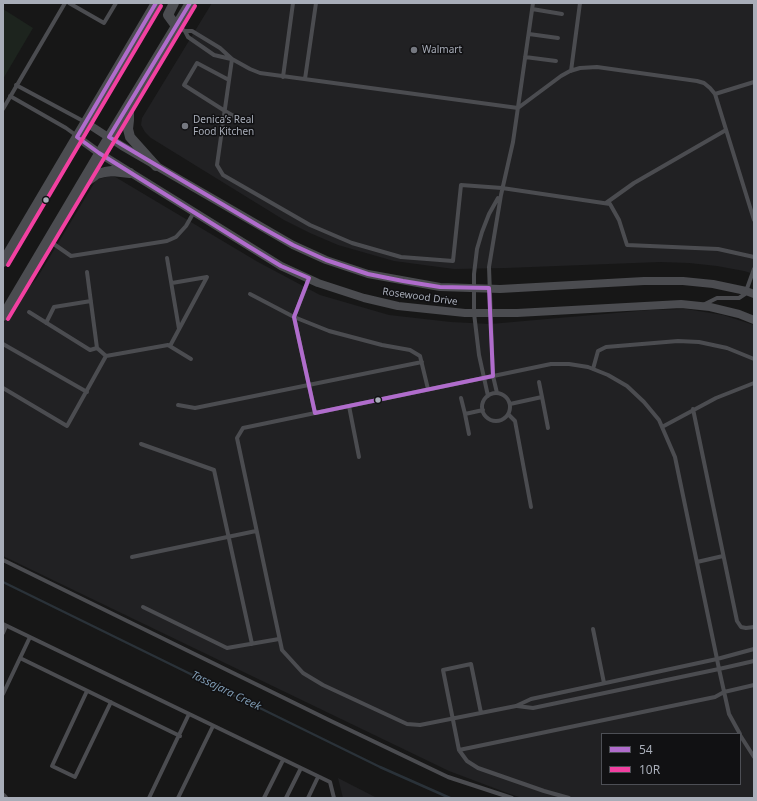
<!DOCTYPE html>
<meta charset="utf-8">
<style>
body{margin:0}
#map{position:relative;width:757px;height:801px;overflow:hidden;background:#171717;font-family:"Noto Sans",sans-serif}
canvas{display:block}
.frame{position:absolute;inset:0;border:4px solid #a8adb8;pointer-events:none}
.legend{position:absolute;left:601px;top:733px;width:140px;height:52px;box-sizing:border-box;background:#111113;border:1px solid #4d4f55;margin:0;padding:5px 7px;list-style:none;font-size:12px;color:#a8adb8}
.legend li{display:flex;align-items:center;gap:8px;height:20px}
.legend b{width:20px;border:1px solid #4d4f55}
</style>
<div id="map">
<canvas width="757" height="801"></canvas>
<div class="frame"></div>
<ul class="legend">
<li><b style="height:5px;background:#b06ccc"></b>54</li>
<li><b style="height:5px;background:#f240a1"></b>10R</li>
</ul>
</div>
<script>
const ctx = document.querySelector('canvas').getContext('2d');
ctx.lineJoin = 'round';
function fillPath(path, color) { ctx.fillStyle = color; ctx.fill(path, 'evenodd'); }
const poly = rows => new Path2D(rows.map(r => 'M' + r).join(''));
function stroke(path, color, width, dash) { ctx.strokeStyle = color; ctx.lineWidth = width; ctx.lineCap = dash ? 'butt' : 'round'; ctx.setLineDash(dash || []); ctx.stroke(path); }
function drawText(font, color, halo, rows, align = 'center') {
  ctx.font = font + ' "Noto Sans",sans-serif'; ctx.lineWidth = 3; ctx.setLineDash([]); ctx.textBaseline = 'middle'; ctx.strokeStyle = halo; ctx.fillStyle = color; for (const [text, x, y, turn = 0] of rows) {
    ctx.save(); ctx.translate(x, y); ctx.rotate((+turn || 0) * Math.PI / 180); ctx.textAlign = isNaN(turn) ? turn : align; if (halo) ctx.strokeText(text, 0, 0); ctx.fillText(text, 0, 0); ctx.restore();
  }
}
const built = poly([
 [212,3,754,3,754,274,744,271,717,266,689,263,660,262,506,268,454,269,394,261,338,245,310,233,284,220,151,138,145,132,141,125,142,118],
 [112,175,258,262,320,295,389,315,451,322,490,324,650,310,686,309,723,315,754,325,754,798,522,798,510,794,449,771,3,556,3,324,23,294,37,278,96,180],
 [602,734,740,734,740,784,602,784],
 [338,778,377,798,343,798]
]);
const green = poly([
 [3,9,33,28,3,79]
]);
const stream = poly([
 [3,582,380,767,450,798]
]);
const service = poly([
 [69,3,104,23,116,3],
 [532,9,562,14],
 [176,26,185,31,192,31,220,48,232,59,250,69,260,73,518,108,561,76,570,71,580,68,597,67,697,81,704,83,710,88,715,94,754,220],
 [185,31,188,37,214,55,231,59],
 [529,34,558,38],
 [525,57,556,61],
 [232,59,217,165,223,175,310,225,352,243,401,257,453,261,461,185,502,188,610,204,619,220,627,245,718,249,754,257],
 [571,71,580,3],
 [283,77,293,3],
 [305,79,316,3],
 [229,80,197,63,184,85,225,111,244,122],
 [16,85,85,122],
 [715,94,754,82],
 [10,96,66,128,77,136],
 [3,109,65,3],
 [606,203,634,183,726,130],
 [48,240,71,256,167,241,176,237,186,226,194,212],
 [167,258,179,329],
 [87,272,97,348,106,356],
 [309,279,294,317,315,413],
 [250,294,294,317,329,331,382,345,410,350,420,356,428,389],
 [703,305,717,298,739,298,745,294,754,269],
 [29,312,90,350,97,348],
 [46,323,54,307,91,301],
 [3,344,87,392],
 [170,346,207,277,172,283],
 [593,369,598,351,606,347,678,341,699,342,727,348,754,359],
 [539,382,542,397],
 [3,388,67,426,106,356,168,345,191,359],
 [497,393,493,376,489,267,501,195,513,142,533,3],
 '482 407a14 14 0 1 1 28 0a14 14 0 1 1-28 0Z',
 [488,396,479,355,474,313,474,274,477,249,482,232,489,214,498,198],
 [461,398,465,414],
 [510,404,542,397,548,428],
 [178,405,195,408,422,362],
 [349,406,359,457],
 [693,409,737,621,741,627,746,628,754,627],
 [508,414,515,421,531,507],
 [662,427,716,398,754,383],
 [469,434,465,414,483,410],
 [141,444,214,470,252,644],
 [132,557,256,531],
 [3,560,331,721,448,777,512,798],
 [697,562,723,556],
 [143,607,227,648,279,639],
 [3,624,330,782,334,798],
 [593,629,604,683],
 [3,633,6,626],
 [20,658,180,736],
 [87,691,52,766,75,777,111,702],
 [3,694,30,637],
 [517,706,533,708,719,669,754,661],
 [481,713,471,664,443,670,459,750,467,761,478,768,544,791,569,798],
 [740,734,729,714,719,669,717,659,675,457,659,420,644,402,627,386,608,375,588,367,569,364,551,364,243,428,237,438,282,650,303,673,323,685,407,724,420,725,516,706,531,699,717,659,754,649],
 [740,735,754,757],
 [459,750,715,697,724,692,754,685],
 [149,798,189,714],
 [178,798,213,726],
 [264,798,283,760],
 [286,798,301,768],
 [308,798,318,777]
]);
const minor = poly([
 [85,122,122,146,293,245,326,260,368,274,440,287,500,289,644,281,683,281,713,284,746,291,754,294],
 [77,137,99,153,281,266,318,283,364,298,398,306,465,313,517,313,681,304,710,307,739,314,754,320],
 [3,797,4,798]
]);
const tertiary = poly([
 [174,3,168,15,176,26],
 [129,104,129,120,128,129,130,137,156,166],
 [83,184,97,174,105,172,112,171,130,173],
 [3,262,156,3],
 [3,316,109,137,190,3]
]);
const bus1 = poly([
 [156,3,77,137,99,153,248,246,281,266,309,278,294,317,315,413,493,376,489,288,440,287,403,281,368,274,326,260,293,245,259,226,109,137,190,3]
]);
const bus2 = poly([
 [8,265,161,6],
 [8,319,195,6]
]);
const markers = [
 [414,50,4,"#757880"],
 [185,126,4,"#757880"],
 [46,200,3.5,"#a8adb8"],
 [378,400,3.5,"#a8adb8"]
];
const poiNames = [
 ["Walmart",422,50],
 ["Denica’s Real",193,120],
 ["Food Kitchen",193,132]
];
const streetNames = [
 ["Rosewood Drive",420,297,8]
];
const waterNames = [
 ["Tassajara Creek",226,691,26]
];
fillPath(built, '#212123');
fillPath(green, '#1d241e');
stroke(stream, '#2a3239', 2.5);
stroke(service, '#4b4c50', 4);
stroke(minor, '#4b4c50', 8);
stroke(tertiary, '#4b4c50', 10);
stroke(bus1, '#b06ccc', 4);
stroke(bus2, '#f240a1', 4);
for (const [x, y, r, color] of markers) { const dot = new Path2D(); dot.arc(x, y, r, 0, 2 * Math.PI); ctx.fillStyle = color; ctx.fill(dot); stroke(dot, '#111113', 1.5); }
drawText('10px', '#a8adb8', '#111113', poiNames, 'left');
drawText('10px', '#a8adb8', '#111113', streetNames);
drawText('italic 11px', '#7f9bb3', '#111113', waterNames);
</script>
